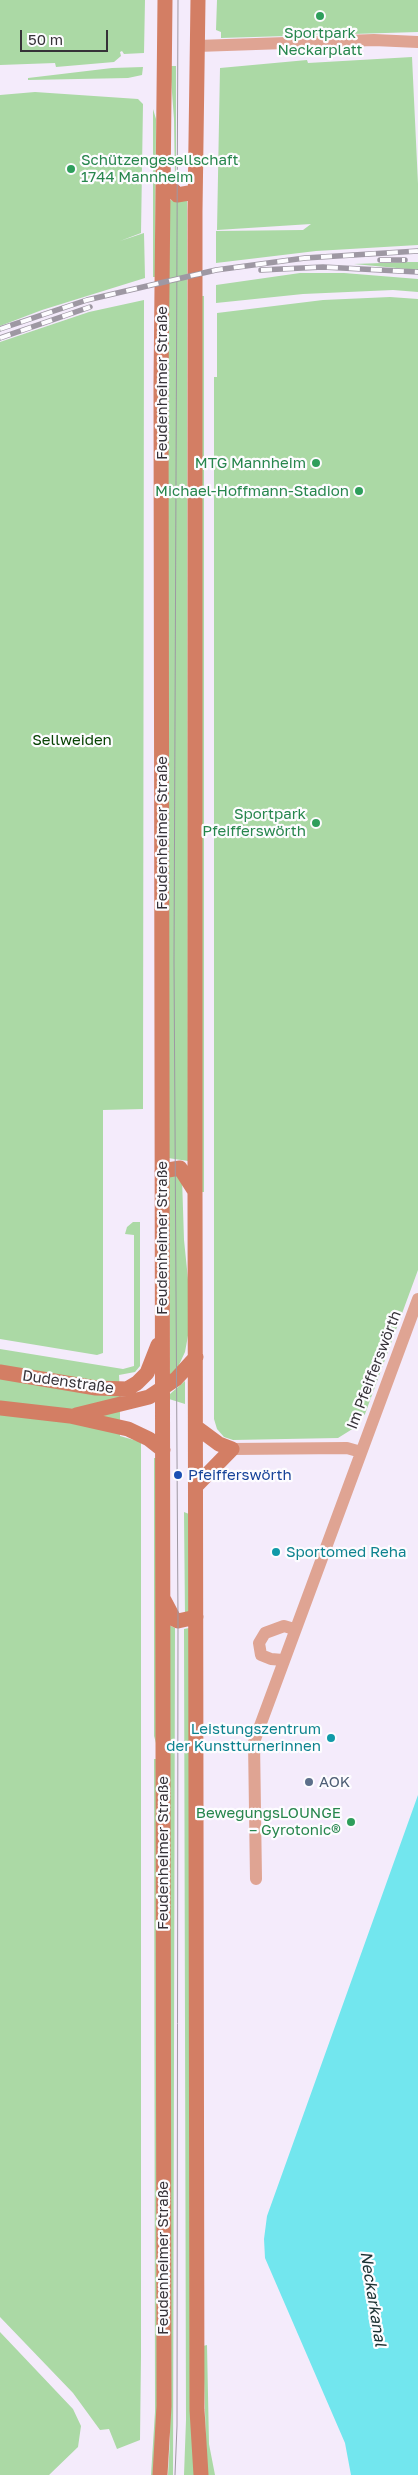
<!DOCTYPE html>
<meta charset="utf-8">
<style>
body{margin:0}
#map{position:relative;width:418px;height:2475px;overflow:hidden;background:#f4ebfb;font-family:"Golos Text",sans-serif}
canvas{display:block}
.scale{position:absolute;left:20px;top:30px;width:88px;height:22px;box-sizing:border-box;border:2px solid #363238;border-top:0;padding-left:6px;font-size:15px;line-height:18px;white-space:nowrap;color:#363238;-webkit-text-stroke:4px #fdfcff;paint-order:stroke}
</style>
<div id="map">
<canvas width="418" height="2475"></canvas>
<div class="scale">50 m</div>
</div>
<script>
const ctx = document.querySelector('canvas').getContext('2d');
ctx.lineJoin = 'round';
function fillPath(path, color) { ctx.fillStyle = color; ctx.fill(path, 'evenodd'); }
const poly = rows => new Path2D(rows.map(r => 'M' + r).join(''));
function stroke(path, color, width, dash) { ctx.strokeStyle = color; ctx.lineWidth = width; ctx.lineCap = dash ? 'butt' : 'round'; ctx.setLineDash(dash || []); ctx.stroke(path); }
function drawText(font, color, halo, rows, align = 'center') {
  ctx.font = font + ' "Golos Text",sans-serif'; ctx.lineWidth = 4.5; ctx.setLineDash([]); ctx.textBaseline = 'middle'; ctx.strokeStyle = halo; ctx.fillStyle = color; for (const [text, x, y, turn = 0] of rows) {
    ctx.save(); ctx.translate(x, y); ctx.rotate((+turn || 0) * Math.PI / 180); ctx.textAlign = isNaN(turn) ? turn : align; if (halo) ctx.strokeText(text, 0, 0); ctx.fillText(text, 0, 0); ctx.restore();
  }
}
const green = poly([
 [0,0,145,0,144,53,124,54,122,51,120,52,121,56,114,62,56,67,55,63,0,65],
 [217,0,418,0,418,32,221,38,221,32,216,30],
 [412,57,418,184,418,245,316,251,216,263,216,231,303,230,311,224,217,230,220,68,307,60,308,63],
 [170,66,176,66,176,183,175,181,174,119],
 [143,67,142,75,128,78,28,80,28,78,112,68],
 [35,92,138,99,143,104,141,233,120,241,144,233,145,278,42,310,0,326,0,95],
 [153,109,156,119,155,277,153,277],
 [168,200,187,201,188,1161,168,1158],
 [408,262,418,262,418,270,354,264],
 [300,273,344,273,418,279,418,292,393,290,303,294,216,303,216,285],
 [201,296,204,296,204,1192,202,1192],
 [390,297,418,299,418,1270,365,1414,354,1428,338,1438,233,1440,224,1437,217,1429,214,1419,214,377,217,377,217,313,323,300],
 [144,300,143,1109,103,1110,103,1353,97,1355,0,1339,0,342,89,312],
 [173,1174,182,1178,184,1240,188,1279,189,1330,185,1352,178,1367,170,1376,169,1178],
 [133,1222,140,1222,140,1366,135,1372,119,1375,120,1396,122,1397,120,1400,120,1436,141,1442,141,2356,140,2440,117,2449,109,2429,100,2430,73,2393,0,2317,0,1349,123,1369,134,1366,134,1235,125,1234,127,1227],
 [185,1381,185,1404,169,1399,170,1394],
 [154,1458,156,1458,156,1743,154,1736],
 [184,1512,189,1514,189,1615,185,1617],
 [169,1625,175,1628,173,2475,168,2475,170,2440],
 [189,1628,191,2406,195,2475,184,2475,186,2420,184,1629],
 [154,1759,156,1759,157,2412,154,2475,151,2475,155,2412],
 [0,2332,73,2409,81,2426,78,2447,49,2475,0,2475],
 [207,2345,209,2444,215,2475,207,2475,203,2346]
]);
const water = poly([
 [418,1795,418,2475,351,2475,345,2443,265,2258,264,2239,267,2216]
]);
const street = poly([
 [197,46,374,40,418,42],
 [232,1449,347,1448,361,1452],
 [283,1660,271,1659,261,1655,259,1643,265,1633,284,1626,294,1629],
 [256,1879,254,1742,418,1299]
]);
const secondary = poly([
 [198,0,195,211,195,1192,197,2410,201,2475],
 [162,176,177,195,195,192],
 [162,1171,180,1168,194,1190],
 [0,1372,96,1388,127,1389,137,1383,147,1373,158,1345],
 [0,1408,70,1416,128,1429,149,1439,163,1450],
 [76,1415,149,1397,176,1379,196,1357],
 [196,1427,219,1444,232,1449,196,1486],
 [164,1600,174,1619,178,1621,196,1617],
 [160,2475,164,2406,161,384,165,0]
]);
const tram = poly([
 [175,2475,177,2426,178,1621,174,961,178,0]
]);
const rail = poly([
 [380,260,405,260],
 [261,270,323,267,418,272],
 [0,329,87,300,216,270,305,258,418,251],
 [0,338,90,307]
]);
const markers = [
 [320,16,5,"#2e9e5b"],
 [71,169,5,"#2e9e5b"],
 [316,463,5,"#2e9e5b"],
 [359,491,5,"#2e9e5b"],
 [316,823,5,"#2e9e5b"],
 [178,1475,5,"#1a4fb4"],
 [276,1552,5,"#0f9aa8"],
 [331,1738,5,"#0f9aa8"],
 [309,1782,5,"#5c6f8a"],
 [351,1822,5,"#2e9e5b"]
];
const leisureNames = [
 ["Sportpark",320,33,"center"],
 ["Neckarplatt",320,50,"center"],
 ["Schützengesellschaft",81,160,"left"],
 ["1744 Mannheim",81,177,"left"],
 ["MTG Mannheim",306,463],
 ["Michael-Hoffmann-Stadion",349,491],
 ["Sportpark",306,814],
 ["Pfeifferswörth",306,831],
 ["BewegungsLOUNGE",341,1813],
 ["– Gyrotonic®",341,1830]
];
const streetNames = [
 ["Feudenheimer Straße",162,383,-90],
 ["Feudenheimer Straße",162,833,-90],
 ["Feudenheimer Straße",162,1238,-90],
 ["Im Pfeifferswörth",374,1370,-69],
 ["Dudenstraße",68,1382,8],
 ["Feudenheimer Straße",163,1853,-90],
 ["Feudenheimer Straße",163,2258,-90]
];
const parkNames = [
 ["Sellweiden",72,740]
];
const transitNames = [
 ["Pfeifferswörth",188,1475]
];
const cultureNames = [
 ["Sportomed Reha",286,1552],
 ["Leistungszentrum",321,1729,"right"],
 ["der Kunstturnerinnen",321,1746,"right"]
];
const serviceNames = [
 ["AOK",319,1782]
];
const waterNames = [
 ["Neckarkanal",373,2299,81]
];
fillPath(green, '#abd9a5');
fillPath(water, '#72e6ee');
stroke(street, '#dfa493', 12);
stroke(secondary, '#d37e64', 15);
stroke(tram, '#9e98a3', 1);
stroke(rail, '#9e98a3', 5.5);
stroke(rail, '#fdfcff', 4, [11]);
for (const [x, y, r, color] of markers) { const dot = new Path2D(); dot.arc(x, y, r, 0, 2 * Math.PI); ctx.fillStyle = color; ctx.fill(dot); stroke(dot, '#fdfcff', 2); }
drawText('15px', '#27864d', '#fdfcff', leisureNames, 'right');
drawText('15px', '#363238', '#fdfcff', streetNames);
drawText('15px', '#084404', '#fdfcff', parkNames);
drawText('15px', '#164399', '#fdfcff', transitNames, 'left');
drawText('15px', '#0d838f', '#fdfcff', cultureNames, 'left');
drawText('15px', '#4e5e75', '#fdfcff', serviceNames, 'left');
drawText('italic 16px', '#1c3233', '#fdfcff', waterNames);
</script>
